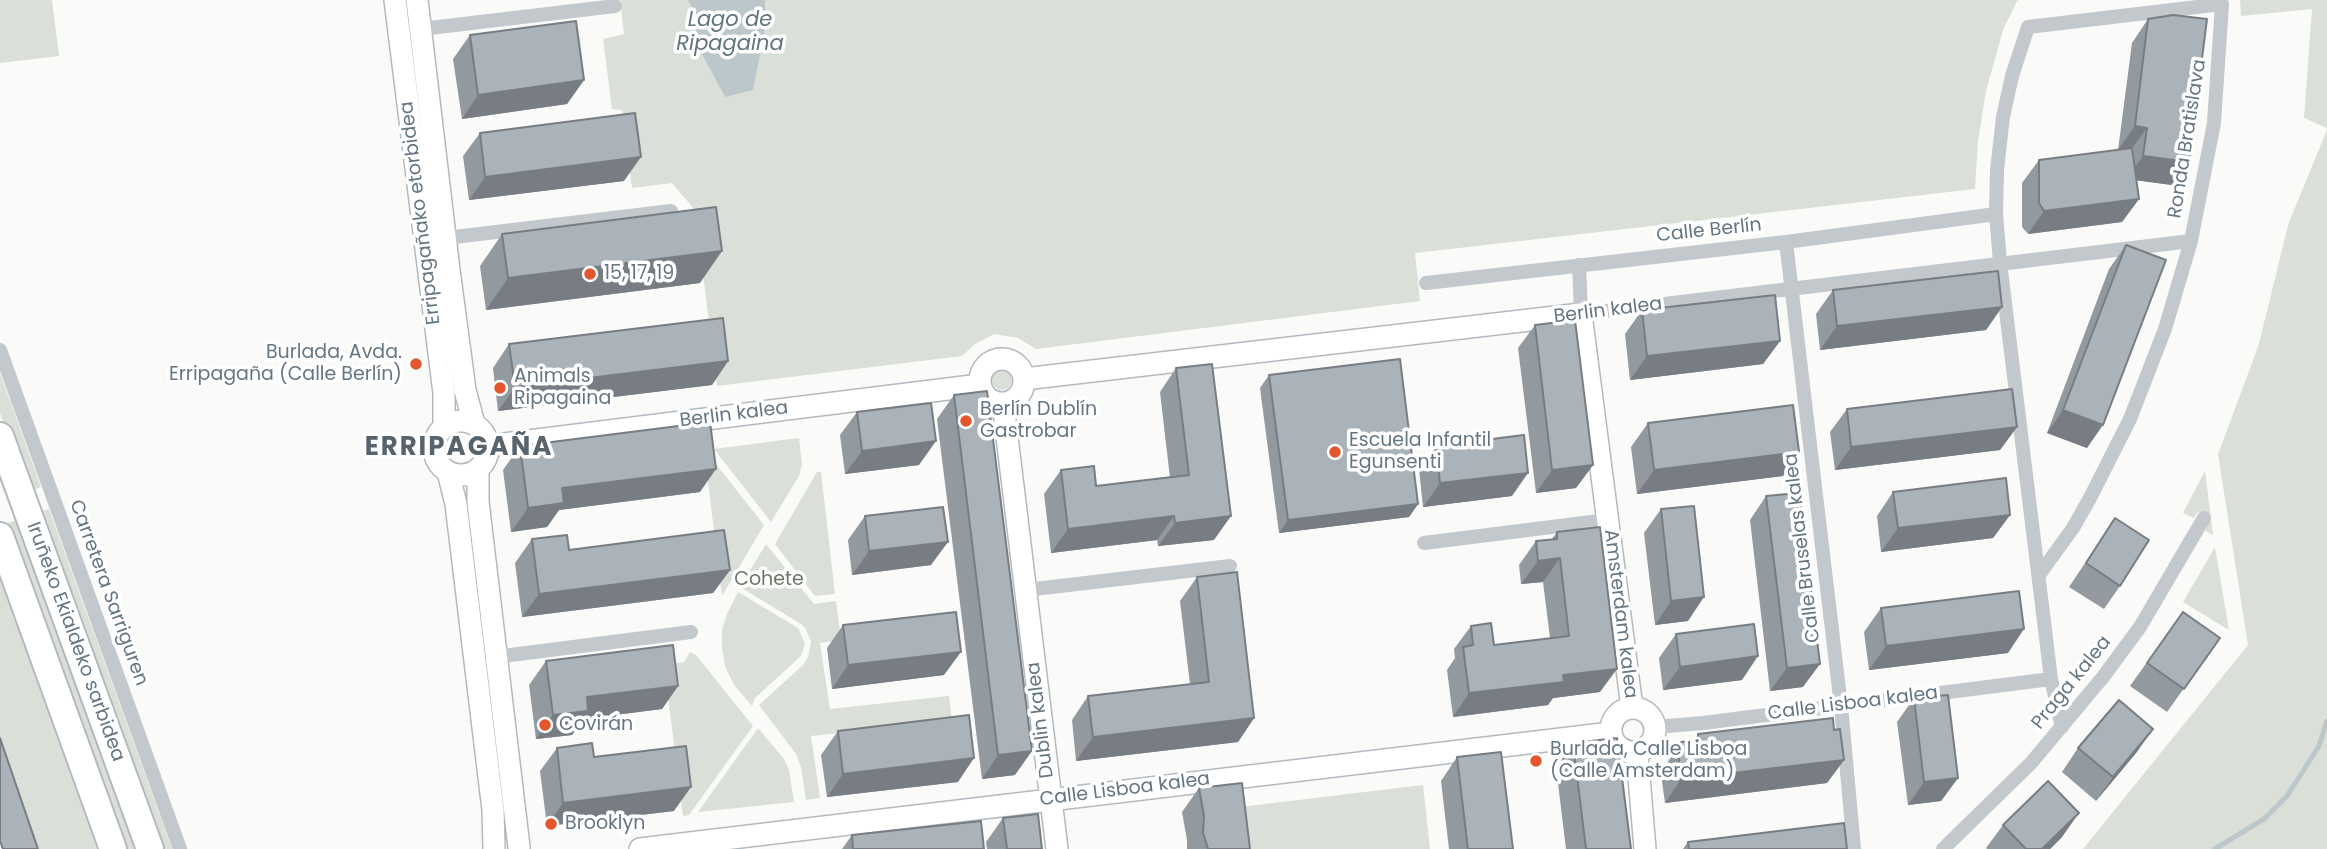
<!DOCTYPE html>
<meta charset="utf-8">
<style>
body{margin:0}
canvas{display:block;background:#fafaf8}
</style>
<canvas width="2327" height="849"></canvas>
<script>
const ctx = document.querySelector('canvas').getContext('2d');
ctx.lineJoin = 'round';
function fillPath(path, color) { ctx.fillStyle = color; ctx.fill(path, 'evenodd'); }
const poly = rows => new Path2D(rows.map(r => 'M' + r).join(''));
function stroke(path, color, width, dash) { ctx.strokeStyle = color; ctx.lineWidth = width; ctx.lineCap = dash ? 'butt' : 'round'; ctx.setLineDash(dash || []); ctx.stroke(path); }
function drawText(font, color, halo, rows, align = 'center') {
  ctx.font = font + ' Poppins,sans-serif'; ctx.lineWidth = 7; ctx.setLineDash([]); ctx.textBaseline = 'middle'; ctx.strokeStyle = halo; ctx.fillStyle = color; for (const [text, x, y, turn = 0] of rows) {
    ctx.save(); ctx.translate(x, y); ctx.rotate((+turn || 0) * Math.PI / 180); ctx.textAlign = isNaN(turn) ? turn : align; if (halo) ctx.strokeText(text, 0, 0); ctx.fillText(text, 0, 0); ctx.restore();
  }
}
const green = poly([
 [0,0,52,0,59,56,0,63],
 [620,0,2019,0,2017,1,2003,30,1986,91,1978,141,1975,189,1415,253,1420,301,1036,349,1018,338,994,334,975,344,962,356,717,386,695,210,672,183,632,188,622,110,612,109,603,39,624,34],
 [2240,0,2327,0,2327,128,2304,118,2312,9,2241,16],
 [2327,130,2327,849,2083,849,2248,645,2218,454,2258,347,2289,222],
 '992 380a10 10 0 1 1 20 0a10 10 0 1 1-20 0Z',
 [0,373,41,487,28,492,0,413],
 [799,438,802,464,799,476,771,522,714,449],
 [704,449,764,525,722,596],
 [2205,471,2213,535,2205,531,2210,520,2198,512,2194,518,2183,513],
 [817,472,821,472,835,594,815,596,775,544],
 [49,509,172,849,158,849,36,513],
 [20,519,140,849,122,849,5,524],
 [766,544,814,604,836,601,841,640,820,643,830,709,949,696,952,721,811,736,820,798,806,800,801,767,796,754,759,705,804,664,808,657,811,642,806,629,801,624,740,587],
 [2215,547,2229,630,2183,602],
 [0,580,97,849,34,849,0,751],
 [738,592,798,628,805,644,801,656,755,698,752,706,734,685,725,666,722,648,722,630,727,614],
 [690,652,696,655,753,726,689,815,683,816,664,665,684,662],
 [758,728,784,759,789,770,794,802,698,812],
 [1423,785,1430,849,1245,849,1240,807]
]);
const water = poly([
 [688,0,765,0,765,29,753,90,725,97,695,41,696,15]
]);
const stream = poly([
 [2215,849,2264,819,2287,796,2319,746,2327,721]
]);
const street = poly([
 [421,29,615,6],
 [446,238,671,211],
 [1786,242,1841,706,1854,849],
 [1579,265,1581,314,2191,241],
 [1426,283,1786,242,1996,214],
 [0,350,180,849],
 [1424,543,1607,520],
 [2039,575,2073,528,2090,498,2130,419,2165,329,2191,241,2214,123,2222,4,2028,27,2012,76,2003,117,1997,170,1996,214,2000,262,2051,679,2062,727],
 [1026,590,1230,566],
 [495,657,691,632],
 [1655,727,1703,723,2051,679],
 [1943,849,2031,763,2103,677,2140,627,2204,518]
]);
const secondary = poly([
 [395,0,444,393,444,426],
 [417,0,449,270,465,390,474,424],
 '980 381a22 22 0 1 1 44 0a22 22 0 1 1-44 0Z',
 [1024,379,1581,314,1632,708],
 [1003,404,1057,849],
 '434 448a27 27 0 1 1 54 0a27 27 0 1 1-54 0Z',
 [488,446,980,385],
 [478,470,478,502,519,847],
 [448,472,456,504,493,810,494,849],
 '1611 730a22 22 0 1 1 44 0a22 22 0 1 1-44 0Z',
 [1637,753,1645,849],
 [640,849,1611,733]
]);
const highway = poly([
 [0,436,150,849],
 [0,536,113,849]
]);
const wall = poly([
 [2148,19,2189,162,2172,185,2136,180,2139,199,2122,222,2028,234,2022,227,2022,183,2039,160,2118,150,2132,43],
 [470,35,584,80,567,104,462,119,453,59],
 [480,133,624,181,469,200,463,156],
 [502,234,700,283,486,310,480,266],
 [2126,245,2087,448,2047,433,2109,269],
 [1833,290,2002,307,1986,330,1820,350,1816,314],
 [1642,310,1780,341,1763,364,1630,380,1625,334],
 [1535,325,1593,465,1576,488,1536,493,1518,348],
 [509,344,728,361,712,385,498,411,493,368],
 [1176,368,1214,540,1158,546,1157,540,1051,553,1044,494,1061,470,1096,486,1170,478,1160,392],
 [1269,375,1418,504,1409,517,1279,533,1260,388],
 [954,395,1015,775,982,779,937,419],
 [1847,409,2017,427,2000,450,1835,470,1830,432],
 [857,412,919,465,845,474,840,435],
 [1648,423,1783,476,1637,494,1631,447],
 [520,446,700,492,559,510,547,527,511,532,503,470],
 [1436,446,1512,496,1423,507,1419,469],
 [1893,492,2010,515,1993,538,1881,552,1877,516],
 [1766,496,1803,687,1770,691,1750,520],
 [1661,509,1688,621,1655,625,1644,533],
 [865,516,931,565,852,575,848,540],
 [2115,518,2120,586,2104,609,2069,587],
 [1557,532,1600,692,1553,698,1548,705,1453,717,1447,670,1455,658,1454,649,1471,626,1494,645,1550,638,1543,582,1521,584,1519,565,1536,541,1552,539],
 [532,539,569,550,730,570,713,593,522,617,515,563],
 [1197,577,1254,718,1238,742,1076,761,1072,720,1088,696,1190,684,1180,601],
 [1881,608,2008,653,1869,670,1864,632],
 [2183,612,2220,638,2167,712,2130,686],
 [843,625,944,675,832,689,827,648],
 [1676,634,1742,680,1663,690,1659,658],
 [546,661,678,686,662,709,583,719,572,735,536,739,529,685],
 [1914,698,1958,778,1941,801,1908,805,1897,722],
 [2153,729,2136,753,2096,801,2062,772,2078,748],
 [1834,730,1844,760,1827,783,1665,803,1661,774,1665,766,1681,742,1694,741,1698,734],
 [838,731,958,782,827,797,821,755],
 [1573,743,1631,849,1566,849,1556,767],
 [557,748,594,757,674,811,547,826,540,771],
 [1457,757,1513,849,1449,849,1441,781],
 [1199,788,1250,849,1187,849,1187,840,1182,812],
 [1003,818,1042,849,987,849,986,842],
 [2003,825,2062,837,2050,849,1987,849,1986,848],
 [852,835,984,849,842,849],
 [1688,842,1847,849,1683,849]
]);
const shadedWall = poly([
 [584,80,567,104,462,119,478,95],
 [2135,126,2147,128,2130,151,2118,150],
 [2143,156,2189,162,2172,185,2126,179],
 [641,157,624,181,469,200,485,177],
 [2139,199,2122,222,2028,234,2044,211],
 [722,251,700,283,486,310,508,278],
 [2002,307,1986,330,1820,350,1837,326],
 [1780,341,1763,364,1630,380,1647,356],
 [728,361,712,385,498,411,515,387],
 [2063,410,2103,425,2087,448,2047,433],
 [2017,427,2000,450,1835,470,1851,447],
 [936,441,919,465,845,474,862,451],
 [1799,452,1783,476,1637,494,1654,470],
 [1593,465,1576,488,1536,493,1552,470],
 [716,469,700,492,559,510,547,527,511,532,528,508,562,488],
 [1528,473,1512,496,1423,507,1440,483],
 [1418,504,1409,517,1279,533,1288,520],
 [2010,515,1993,538,1881,552,1898,528],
 [1174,516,1157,540,1051,553,1068,529],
 [1231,516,1214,540,1158,546,1175,523],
 [948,542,931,565,852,575,869,551],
 [1560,558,1543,582,1521,584,1538,561],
 [730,570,713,593,522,617,539,594],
 [1704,597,1688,621,1655,625,1671,601],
 [2024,629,2008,653,1869,670,1886,646],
 [961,652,944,675,832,689,848,665],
 [1758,656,1742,680,1663,690,1680,667],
 [1820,664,1803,687,1770,691,1787,668],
 [1617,669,1600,692,1553,698,1548,705,1453,717,1469,693,1563,675],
 [678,686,662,709,583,719,572,735,536,739,553,715,587,697],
 [1254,718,1238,742,1076,761,1093,737],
 [2153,729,2136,753,2096,801,2113,777],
 [1032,751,1015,775,982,779,998,755],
 [974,758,958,782,827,797,843,774],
 [1844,760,1827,783,1665,803,1681,779],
 [1958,778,1941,801,1908,805,1924,782],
 [691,787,674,811,547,826,563,803],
 [2079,813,2062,837,2050,849,2042,849]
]);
const building = poly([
 [2173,15,2207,19,2189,162,2143,156,2147,128,2135,126,2148,19,2173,15],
 [576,21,584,80,478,95,470,35,576,21],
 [635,113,641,157,485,177,480,133,635,113],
 [2132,148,2139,199,2044,211,2039,203,2039,160,2132,148],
 [716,207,722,251,508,278,502,234,716,207],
 [2126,245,2166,260,2103,425,2063,410,2126,245],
 [1998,271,2002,307,1837,326,1833,290,1998,271],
 [1775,295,1780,341,1647,356,1642,310,1775,295],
 [723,318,728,361,515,387,509,344,723,318],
 [1575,320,1593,465,1552,470,1535,325,1575,320],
 [1400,359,1418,504,1288,520,1269,375,1400,359],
 [1212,364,1231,516,1175,523,1174,516,1068,529,1061,470,1094,466,1096,486,1189,475,1176,368,1212,364],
 [2012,389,2017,427,1851,447,1847,409,2012,389],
 [987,391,1032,751,998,755,954,395,987,391],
 [931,403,936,441,862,451,857,412,931,403],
 [1793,405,1799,452,1654,470,1648,423,1793,405],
 [710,422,716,469,562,488,564,503,528,508,520,446,710,422],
 [1524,435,1528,473,1440,483,1436,446,1524,435],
 [2006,478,2010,515,1898,528,1893,492,2006,478],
 [1799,493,1820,664,1787,668,1766,496,1799,493],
 [1694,506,1704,597,1671,601,1661,509,1694,506],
 [943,507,948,542,869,551,865,516,943,507],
 [2115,518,2149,540,2120,586,2086,563,2115,518],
 [1600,527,1617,669,1563,675,1564,682,1469,693,1463,647,1473,645,1471,626,1491,623,1494,645,1569,636,1560,558,1538,561,1536,541,1557,539,1557,532,1600,527],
 [724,530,730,570,539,594,532,539,567,535,569,550,724,530],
 [1237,572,1254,718,1093,737,1088,696,1209,682,1197,577,1237,572],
 [2019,591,2024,629,1886,646,1881,608,2019,591],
 [956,612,961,652,848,665,843,625,956,612],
 [2183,612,2220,638,2184,689,2147,663,2183,612],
 [1754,624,1758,656,1680,667,1676,634,1754,624],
 [673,645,678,686,587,697,588,711,553,715,546,661,673,645],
 [1948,695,1958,778,1924,782,1914,698,1948,695],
 [2119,700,2153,729,2113,777,2078,748,2119,700],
 [969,715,974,758,843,774,838,731,969,715],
 [1833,718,1834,730,1840,729,1844,760,1681,779,1678,750,1681,742,1699,740,1698,734,1833,718],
 [0,738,38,849,3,849,0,841,0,738],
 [1617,738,1631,849,1586,849,1573,743,1617,738],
 [592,743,594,757,686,746,691,787,563,803,557,748,592,743],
 [1501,752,1513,849,1468,849,1457,757,1501,752],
 [2048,781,2079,813,2042,849,2026,849,2003,825,2048,781],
 [1242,783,1250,849,1208,849,1203,832,1204,816,1199,788,1242,783],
 [1038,814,1042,849,1007,849,1003,818,1038,814],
 [981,821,984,849,853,849,852,835,981,821],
 [1844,823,1847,849,1689,849,1688,842,1844,823]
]);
const markers = [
 [590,274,7,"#e4572e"],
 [416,364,7,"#e4572e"],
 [500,388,7,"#e4572e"],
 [966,421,7,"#e4572e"],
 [1335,452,7,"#e4572e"],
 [545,725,7,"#e4572e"],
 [1536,761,7,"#e4572e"],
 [551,824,7,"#e4572e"]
];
const streetNames = [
 ["Ronda Bratislava",2188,139,-81],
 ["Erripagañako etorbidea",421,213,-97],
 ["Calle Berlín",1709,231,-6],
 ["Berlin kalea",1608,311,-7],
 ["Berlin kalea",734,415,-7],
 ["Calle Bruselas kalea",1803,548,-97],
 ["Carretera Sarriguren",108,593,70],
 ["Amsterdam kalea",1620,614,83],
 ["Iruñeko Ekialdeko sarbidea",75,642,70],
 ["Praga kalea",2072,683,-51],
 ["Calle Lisboa kalea",1853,704,-7],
 ["Dublin kalea",1041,720,-97],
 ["Calle Lisboa kalea",1125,790,-7]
];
const poiNames = [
 ["15, 17, 19",604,274],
 ["Burlada, Avda.",402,353,"right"],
 ["Erripagaña (Calle Berlín)",402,375,"right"],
 ["Animals",514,377],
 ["Ripagaina",514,399],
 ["Berlín Dublín",980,410],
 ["Gastrobar",980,432],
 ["Escuela Infantil",1349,441],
 ["Egunsenti",1349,463],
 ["Covirán",559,725],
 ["Burlada, Calle Lisboa",1550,750],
 ["(Calle Amsterdam)",1550,772],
 ["Brooklyn",565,824]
];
const parkNames = [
 ["Cohete",769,580]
];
const waterNames = [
 ["Lago de",730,21],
 ["Ripagaina",730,45]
];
const districtNames = [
 ["ERRIPAGAÑA",459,448]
];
fillPath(green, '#dadfd7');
fillPath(water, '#bbc7cb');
stroke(stream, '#bbc7cb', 5);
stroke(secondary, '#b3babf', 24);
stroke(highway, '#b4b9bd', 30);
stroke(street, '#c3c8cc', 14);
stroke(secondary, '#fff', 21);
stroke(highway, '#fff', 26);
fillPath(wall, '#929a9f');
fillPath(shadedWall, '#777d82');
fillPath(building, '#aab3b9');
stroke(building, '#777d82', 2);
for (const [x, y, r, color] of markers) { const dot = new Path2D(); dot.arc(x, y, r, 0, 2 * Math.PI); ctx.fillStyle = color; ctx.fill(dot); stroke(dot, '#fff', 2.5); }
drawText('19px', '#657683', '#fff', streetNames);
drawText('19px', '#657683', '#fff', poiNames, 'left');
drawText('19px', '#687a64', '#fff', parkNames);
drawText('italic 21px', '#60757c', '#fff', waterNames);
ctx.letterSpacing = '2px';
drawText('bold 26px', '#57646e', '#fff', districtNames);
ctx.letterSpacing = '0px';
</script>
